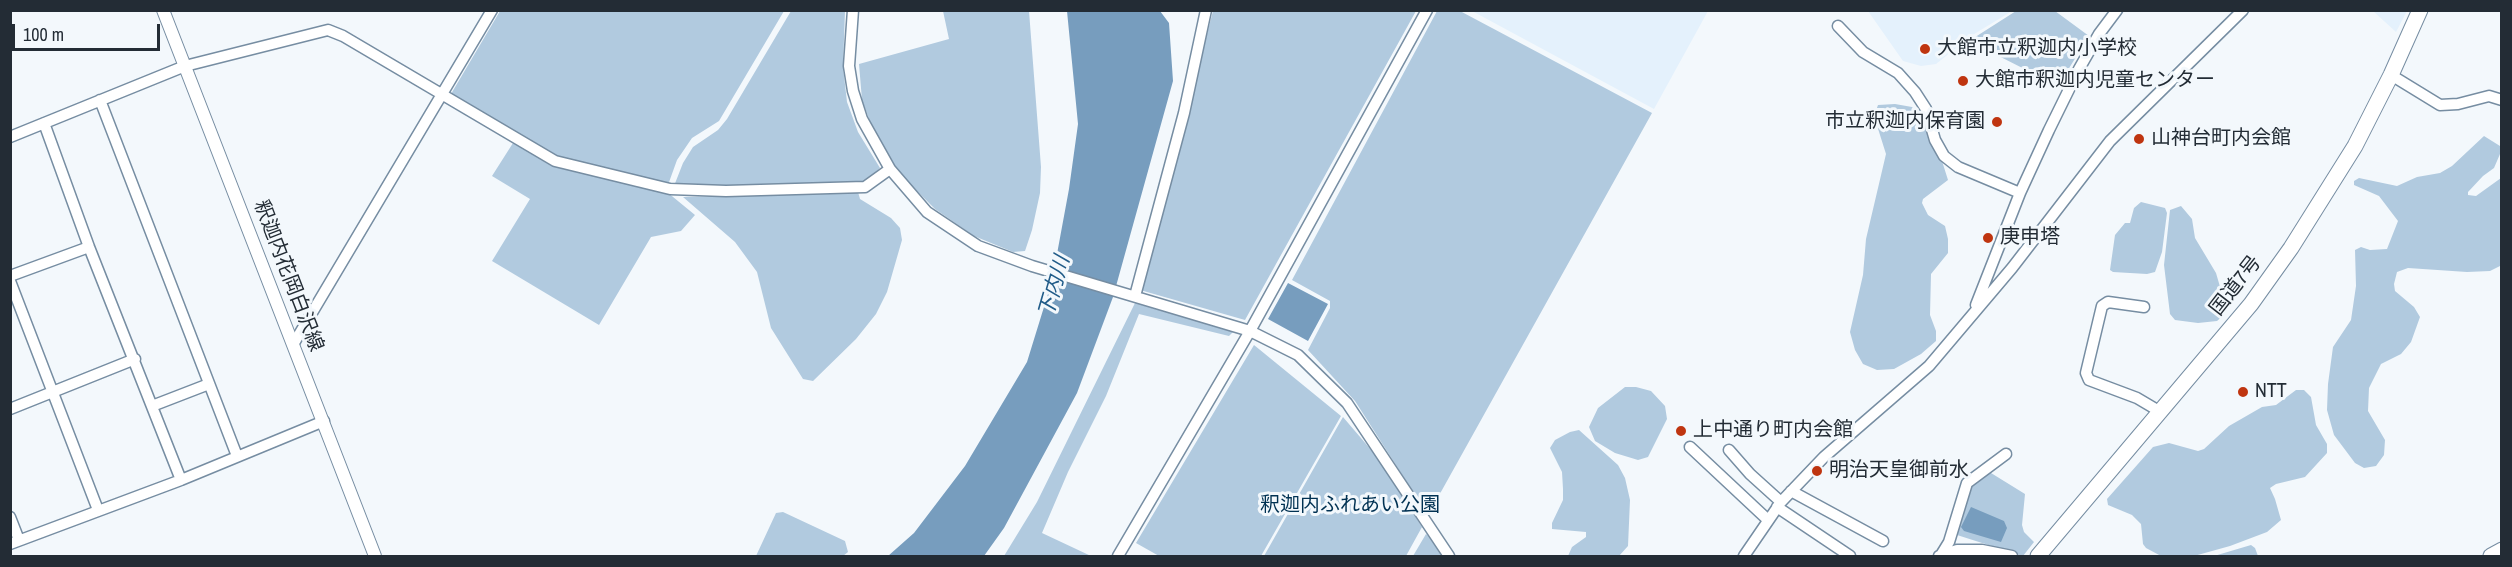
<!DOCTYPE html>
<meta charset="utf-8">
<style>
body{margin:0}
#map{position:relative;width:2512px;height:567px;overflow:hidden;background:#f3f8fc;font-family:"Archivo Narrow",sans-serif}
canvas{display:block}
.frame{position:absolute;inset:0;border:12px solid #232c35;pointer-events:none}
.scale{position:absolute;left:12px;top:24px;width:148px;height:27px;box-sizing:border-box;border:3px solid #232c35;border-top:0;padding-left:8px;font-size:18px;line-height:21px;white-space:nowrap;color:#232c35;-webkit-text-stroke:4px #f3f8fc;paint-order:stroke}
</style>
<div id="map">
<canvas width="2512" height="567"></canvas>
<div class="frame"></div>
<div class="scale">100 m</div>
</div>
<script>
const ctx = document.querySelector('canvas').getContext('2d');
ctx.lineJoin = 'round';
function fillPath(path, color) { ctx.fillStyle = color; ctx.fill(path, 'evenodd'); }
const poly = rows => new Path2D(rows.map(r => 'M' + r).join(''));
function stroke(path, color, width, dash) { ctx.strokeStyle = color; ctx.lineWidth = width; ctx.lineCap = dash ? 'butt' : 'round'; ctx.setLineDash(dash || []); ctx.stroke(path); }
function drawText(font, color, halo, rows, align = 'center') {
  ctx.font = font + ' "Archivo Narrow","Noto Sans JP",sans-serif'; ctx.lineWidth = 6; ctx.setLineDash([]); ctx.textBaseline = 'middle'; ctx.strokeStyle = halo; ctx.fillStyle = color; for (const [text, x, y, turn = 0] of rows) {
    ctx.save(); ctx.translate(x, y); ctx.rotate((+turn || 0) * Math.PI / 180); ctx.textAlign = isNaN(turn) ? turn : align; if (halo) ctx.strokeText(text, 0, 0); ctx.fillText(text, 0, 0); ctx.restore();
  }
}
const built = poly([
 [1472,11,1708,11,1654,109],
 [1868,11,2012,11,1971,36,1936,64,1921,66,1903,61],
 [2373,11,2407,11,2396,32]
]);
const green = poly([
 [500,11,784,11,719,121,692,138,677,160,668,185,556,157,451,94],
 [791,11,845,11,843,67,847,102,858,132,880,168,868,179,861,183,674,186,683,163,693,147,718,130,727,119],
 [943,11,1029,11,1041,167,1040,193,1032,230,1025,251,1013,252,974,236,935,209,901,175,875,135,862,100,859,64,949,39],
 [1213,11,1416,11,1245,320,1140,290],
 [1437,11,1460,11,1652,113,1432,508,1424,509,1355,401,1308,350,1330,308,1330,301,1292,280],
 [2016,11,2055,11,2089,36,2058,86,1969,41],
 [1895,104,1912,107,1921,116,1942,161,1948,180,1923,199,1922,203,1928,215,1945,226,1948,239,1948,253,1931,274,1930,315,1936,331,1936,341,1921,354,1894,369,1877,370,1863,364,1855,350,1850,332,1863,275,1866,239,1886,154,1874,116,1878,105],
 [2484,136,2500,146,2500,154,2494,168,2483,176,2468,192,2468,195,2476,196,2501,178,2500,266,2490,271,2467,272,2408,268,2397,272,2394,284,2395,291,2414,307,2420,317,2411,342,2401,354,2381,364,2369,388,2368,411,2385,440,2384,455,2376,466,2364,468,2355,463,2334,435,2327,410,2328,384,2333,347,2351,320,2356,286,2355,250,2361,247,2370,250,2387,249,2398,221,2379,196,2354,185,2354,181,2359,178,2397,186,2417,177,2440,173,2452,166],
 [513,143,552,164,667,192,695,215,681,231,651,237,599,325,492,261,530,199,492,176],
 [858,192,860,199,891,218,900,228,902,240,887,292,876,314,856,339,813,381,803,379,771,328,757,272,735,242,683,197],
 [2141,202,2165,208,2167,213,2162,252,2155,272,2147,274,2113,272,2110,270,2115,235,2125,223,2130,223,2134,208],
 [2181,206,2192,219,2195,238,2216,273,2225,304,2225,314,2217,321,2198,323,2175,320,2170,314,2164,265,2170,210],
 [1135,303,1233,332,1229,336,1139,314,1106,396,1068,472,1042,533,1091,556,1004,556,1037,502],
 [1254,345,1341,416,1261,556,1159,556,1136,543],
 [1625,387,1636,387,1651,391,1665,406,1667,419,1648,457,1638,460,1615,453,1595,441,1589,427,1598,408],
 [2296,390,2304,390,2311,397,2316,425,2327,444,2327,453,2305,477,2276,484,2270,488,2275,499,2281,520,2267,532,2230,546,2194,556,2161,556,2146,548,2143,544,2141,524,2132,515,2108,505,2107,499,2153,447,2169,443,2198,451,2204,449,2229,426,2262,407,2276,405],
 [1343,417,1378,458,1422,527,1406,556,1264,556],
 [1579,430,1618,465,1625,478,1630,500,1628,546,1619,556,1568,556,1572,547,1586,537,1586,532,1552,529,1552,523,1563,500,1563,489,1562,472,1550,448,1555,440,1570,432],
 [1984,472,1991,473,2025,494,2022,525,2024,532,2034,542,2023,556,1957,535,1956,530,1971,484],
 [783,512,845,541,848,552,843,556,756,556,776,513],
 [1426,534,1432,538,1444,556,1413,556],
 [2251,545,2255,548,2258,556,2214,556]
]);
const water = poly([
 [1067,11,1160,11,1169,23,1173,81,1113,297,1077,393,1004,528,984,556,888,556,914,533,965,466,1027,362,1052,281,1069,189,1078,124],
 [1288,283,1328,304,1308,341,1268,319],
 [1971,507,2004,521,2007,528,2001,542,1964,531,1961,527]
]);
const minor = poly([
 [853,10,849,66,853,91,862,119,890,169,927,212,978,246,1032,266,1250,331,1298,355,1347,403,1449,556],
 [1838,26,1863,52,1898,73,1915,92,1926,109,1935,140,1944,156,1958,167,2020,193],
 [2391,75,2440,105,2458,104,2489,96,2502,100],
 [100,100,237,456],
 [44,123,89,247,181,480],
 [10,137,185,66,328,30,343,36,555,161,670,189,726,191,865,187,890,169],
 [10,276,89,247],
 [10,281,98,510],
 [1135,296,1184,113,1206,10],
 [1976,305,2020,193,2049,130,2079,69,2099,34,2117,10],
 [2144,307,2108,302,2102,306,2086,373,2089,380,2137,398,2159,411],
 [294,343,492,10],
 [152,406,209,384],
 [10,409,135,359],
 [1690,447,1768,520],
 [1729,450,1750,474,1781,502],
 [1791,491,1883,541],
 [1777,507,1850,556],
 [10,517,19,540],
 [10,544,181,480,324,421],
 [1941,555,1949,542,1967,483,2006,454],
 [1118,556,1250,331,1427,10],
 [1744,556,1781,502,1824,457,1929,366,2012,268,2110,141,2243,10],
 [1939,556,1957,550,1982,550,2012,556]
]);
const major = poly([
 [163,10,375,556]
]);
const highway = poly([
 [2038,556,2251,304,2291,248,2355,146,2391,75,2420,10],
 [2491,556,2502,550]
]);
const markers = [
 [1925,49,6,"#bf3510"],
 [1963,81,6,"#bf3510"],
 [1997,122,6,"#bf3510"],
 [2139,139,6,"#bf3510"],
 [1988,238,6,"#bf3510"],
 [2243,392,6,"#bf3510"],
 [1681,431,6,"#bf3510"],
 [1817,471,6,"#bf3510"]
];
const poiNames = [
 ["大館市立釈迦内小学校",1937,49],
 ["大館市釈迦内児童センター",1975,81],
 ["市立釈迦内保育園",1985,122,"right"],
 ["山神台町内会館",2151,139],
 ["庚申塔",2000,238],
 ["NTT",2255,392],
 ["上中通り町内会館",1693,431],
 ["明治天皇御前水",1829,471]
];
const streetNames = [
 ["釈迦内花岡白沢線",288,276,69],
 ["国道7号",2236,286,-52]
];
const parkNames = [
 ["釈迦内ふれあい公園",1350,506]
];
const waterNames = [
 ["下内川",1055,287,-74]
];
fillPath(built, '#e4f1fc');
fillPath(green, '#b1cadf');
fillPath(water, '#779dbe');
stroke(minor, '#768da2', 13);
stroke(major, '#768da2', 14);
stroke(highway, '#768da2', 17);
stroke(minor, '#fff', 10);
stroke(major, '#fff', 12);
stroke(highway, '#fff', 15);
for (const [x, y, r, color] of markers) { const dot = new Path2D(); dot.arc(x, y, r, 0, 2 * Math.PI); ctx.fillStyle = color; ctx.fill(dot); stroke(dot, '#f3f8fc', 2); }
drawText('20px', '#232c35', '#f3f8fc', poiNames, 'left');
drawText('20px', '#232c35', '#f3f8fc', streetNames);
drawText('20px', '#003152', '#f3f8fc', parkNames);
drawText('italic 21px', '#215c89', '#f3f8fc', waterNames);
</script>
